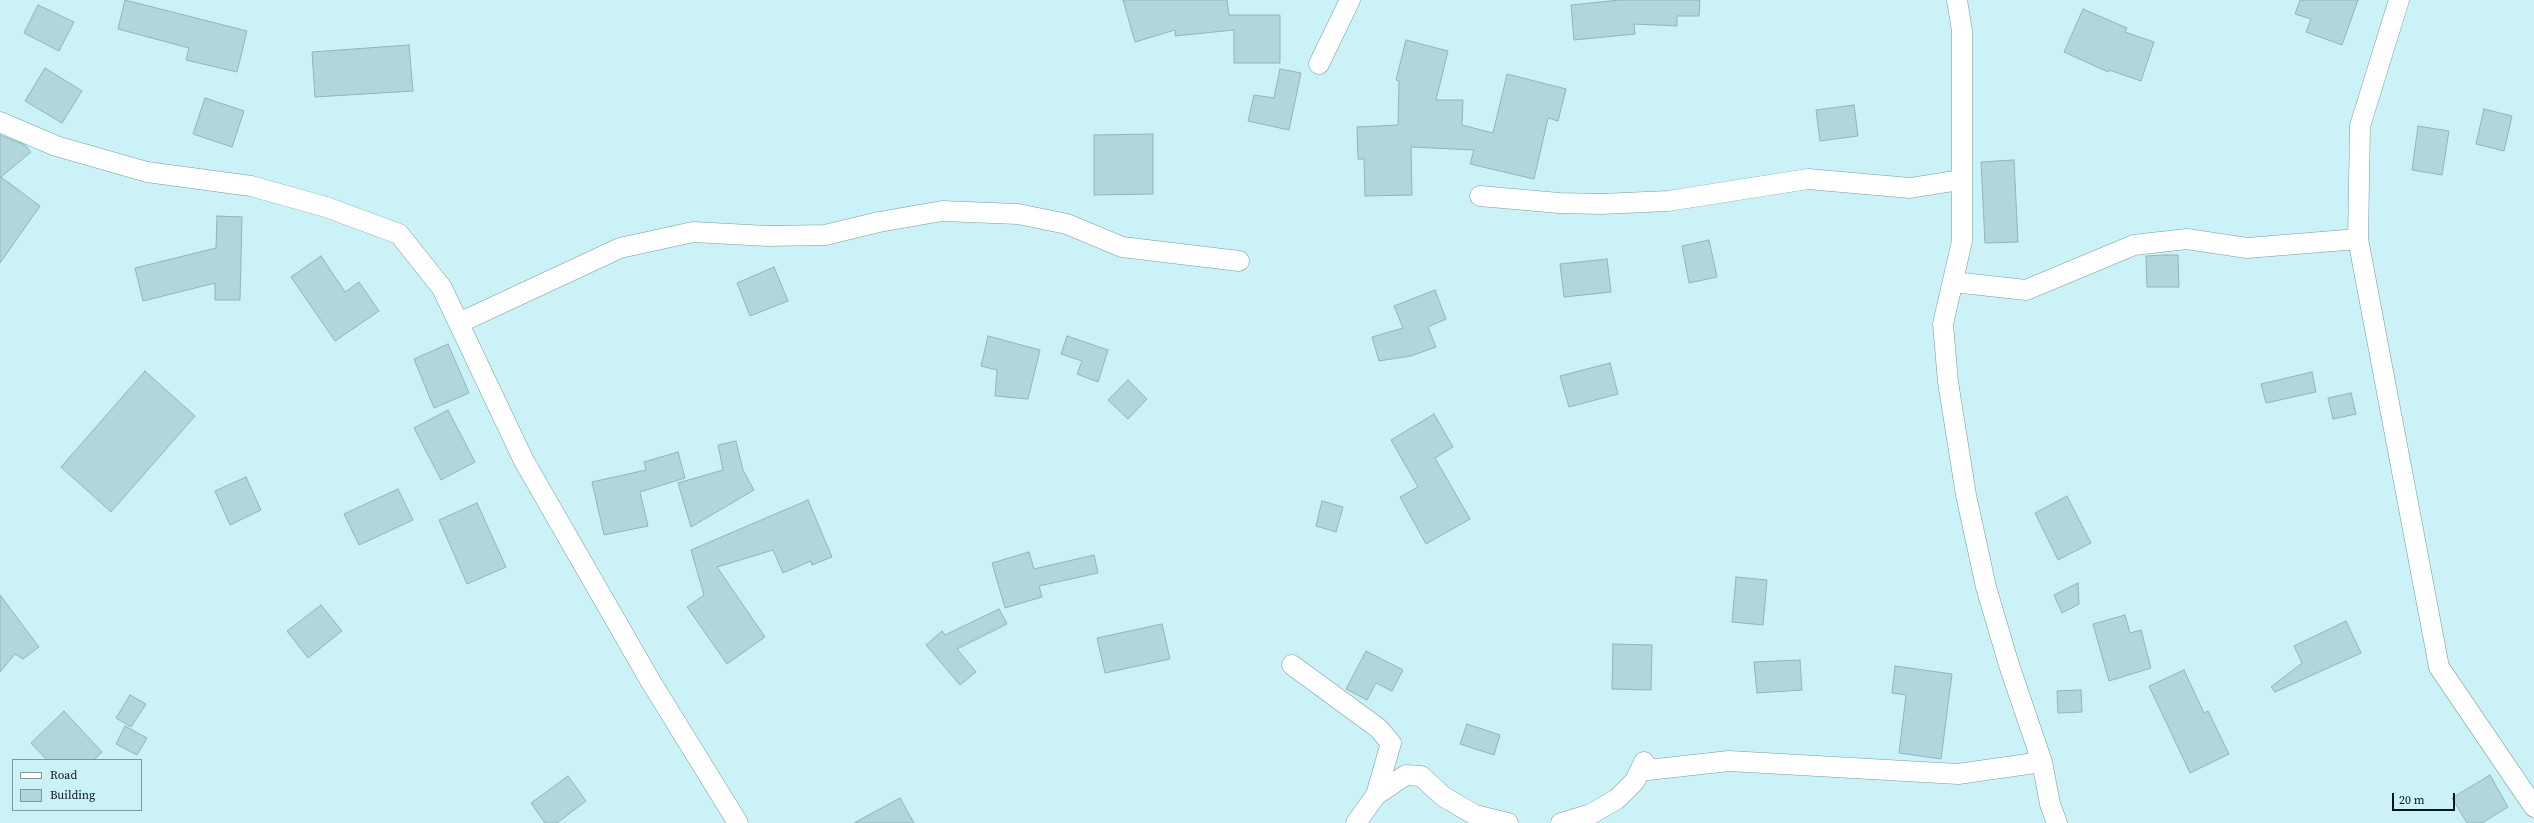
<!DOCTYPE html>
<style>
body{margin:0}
#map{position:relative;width:2534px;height:823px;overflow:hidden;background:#cbf2f7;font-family:"Source Serif 4",serif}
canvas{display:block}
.legend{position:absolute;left:12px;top:759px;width:130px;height:52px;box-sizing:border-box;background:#cbf2f7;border:1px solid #7d9a9d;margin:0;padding:5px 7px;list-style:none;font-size:12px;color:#071517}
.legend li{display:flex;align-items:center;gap:8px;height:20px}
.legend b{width:20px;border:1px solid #7d9a9d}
.scale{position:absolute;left:2392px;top:793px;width:63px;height:18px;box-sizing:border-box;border:2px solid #071517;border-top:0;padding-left:5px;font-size:12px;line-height:14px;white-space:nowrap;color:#071517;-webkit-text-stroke:3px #cbf2f7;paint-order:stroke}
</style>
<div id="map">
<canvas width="2534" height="823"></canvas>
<ul class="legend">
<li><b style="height:5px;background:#fff"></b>Road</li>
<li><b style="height:11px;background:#b1d7dc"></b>Building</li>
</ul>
<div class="scale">20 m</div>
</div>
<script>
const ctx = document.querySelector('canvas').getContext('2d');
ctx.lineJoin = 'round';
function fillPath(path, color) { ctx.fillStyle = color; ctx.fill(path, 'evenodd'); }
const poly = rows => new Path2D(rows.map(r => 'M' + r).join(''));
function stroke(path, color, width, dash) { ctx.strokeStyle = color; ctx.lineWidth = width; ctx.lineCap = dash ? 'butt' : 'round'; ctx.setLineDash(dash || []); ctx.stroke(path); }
const building = poly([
 [125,0,247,31,237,72,186,60,189,48,118,29,125,0],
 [1123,0,1227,0,1229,15,1280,15,1280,63,1234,63,1234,30,1175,36,1175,30,1135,42,1123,0],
 [1620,0,1700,0,1699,16,1677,16,1677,26,1634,24,1635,34,1574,40,1571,5,1620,0],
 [2300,0,2358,0,2342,45,2306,32,2311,19,2295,14,2300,0],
 [38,5,74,22,59,51,24,33,38,5],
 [2083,9,2127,28,2125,32,2154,42,2141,81,2109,70,2108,72,2064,52,2083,9],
 [1406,40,1448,51,1436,100,1463,100,1462,125,1493,133,1507,74,1566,89,1558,121,1548,118,1534,179,1470,164,1474,150,1411,147,1412,195,1365,196,1364,159,1358,159,1357,127,1398,125,1399,81,1396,80,1406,40],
 [409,45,413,91,315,97,312,52,409,45],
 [45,68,82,91,62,123,25,101,45,68],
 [1280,69,1301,73,1289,130,1248,121,1254,95,1274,98,1280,69],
 [205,98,244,111,232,147,193,134,205,98],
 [1854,105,1858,136,1820,141,1816,110,1854,105],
 [2484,109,2512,116,2504,151,2476,144,2484,109],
 [2418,126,2449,131,2442,175,2412,170,2418,126],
 [1153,134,1153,194,1094,195,1094,135,1153,134],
 [0,135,25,145,31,152,1,177,40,206,0,263,0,135],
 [2014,160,2018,242,1985,243,1981,162,2014,160],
 [217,216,242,217,240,300,215,300,215,283,143,301,135,268,216,248,217,216],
 [1709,240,1717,277,1689,283,1682,246,1709,240],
 [2165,255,2178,255,2179,287,2147,287,2146,256,2165,255],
 [321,256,345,292,359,282,379,311,335,341,291,277,321,256],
 [1607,259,1611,292,1564,297,1560,264,1607,259],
 [774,267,788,301,750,316,737,283,774,267],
 [1435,290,1446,319,1428,327,1436,347,1411,356,1379,361,1372,337,1403,328,1394,306,1435,290],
 [988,336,1040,350,1028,399,995,396,997,370,981,366,988,336],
 [1067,336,1108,350,1098,382,1077,374,1082,361,1061,354,1067,336],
 [448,344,469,393,434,408,414,359,448,344],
 [1610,363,1618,394,1569,407,1560,376,1610,363],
 [145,371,195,416,111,512,61,467,145,371],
 [2312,372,2316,392,2266,403,2261,384,2312,372],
 [1128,380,1147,399,1128,419,1108,400,1128,380],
 [2351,393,2356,414,2333,419,2328,398,2351,393],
 [448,410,475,462,441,480,414,428,448,410],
 [1434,414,1453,447,1435,458,1470,519,1426,544,1400,497,1418,487,1391,440,1434,414],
 [736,441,743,470,754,490,691,527,678,483,723,470,718,445,736,441],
 [678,452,685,478,640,492,648,526,604,535,592,482,646,470,644,462,678,452],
 [246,477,261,510,230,525,215,491,246,477],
 [398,489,413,520,359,545,344,514,398,489],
 [2067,496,2091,543,2058,560,2035,513,2067,496],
 [808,500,832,557,812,565,811,561,783,573,773,550,717,567,765,637,727,664,687,607,704,595,691,550,808,500],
 [1322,501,1343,507,1336,532,1316,526,1322,501],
 [477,503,506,567,467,584,439,520,477,503],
 [1029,552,1034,569,1094,555,1098,573,1039,586,1042,597,1005,608,992,563,1029,552],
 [1736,577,1767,580,1763,625,1732,622,1736,577],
 [2078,583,2079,604,2062,613,2054,595,2078,583],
 [0,595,39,647,23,659,15,654,0,672,0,595],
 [321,605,342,631,308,658,287,631,321,605],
 [999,609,1007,624,957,649,976,672,960,685,926,645,942,631,945,635,999,609],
 [2125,615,2130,633,2141,630,2151,668,2109,681,2093,624,2125,615],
 [2346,621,2361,653,2275,692,2271,687,2302,663,2294,646,2346,621],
 [1162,624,1170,659,1105,673,1097,638,1162,624],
 [1613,644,1652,645,1651,690,1612,689,1613,644],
 [1366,651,1403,670,1392,691,1376,683,1367,700,1346,689,1366,651],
 [1800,660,1802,690,1757,693,1754,662,1800,660],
 [1895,666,1952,674,1941,759,1899,753,1906,695,1892,693,1895,666],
 [2184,670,2204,713,2208,711,2229,754,2190,773,2149,686,2184,670],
 [2081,690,2082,712,2058,713,2057,691,2081,690],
 [130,695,146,704,131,727,116,718,130,695],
 [64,711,102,752,94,760,47,760,31,743,64,711],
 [1467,724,1500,735,1494,755,1460,744,1467,724],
 [125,726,147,738,137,755,116,744,125,726],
 [2490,775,2508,807,2482,823,2467,823,2452,798,2490,775],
 [568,776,586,801,557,823,545,823,531,803,568,776],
 [900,798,914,823,854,823,900,798]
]);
const minor = poly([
 [1957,0,1962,31,1962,241,1943,324,1948,382,1966,495,1986,587,2009,665,2042,762,2050,804,2057,823],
 [2399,0,2360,126,2358,239,2439,667,2534,807],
 [1319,64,1350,0],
 [0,122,56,146,147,172,251,186,326,207,399,234,442,288,524,461,651,682,738,823],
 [1480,196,1559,203,1601,204,1668,201,1808,179,1910,188,1960,180],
 [1953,282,2026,290,2134,245,2187,239,2247,248,2358,239],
 [459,323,620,248,693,232,768,236,825,235,879,222,942,211,1018,214,1067,224,1122,247,1239,261],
 [1292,665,1378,728,1391,743,1376,795],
 [1356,823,1376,795,1406,775,1421,776,1444,797,1475,815,1508,823],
 [1561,823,1591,814,1617,799,1635,781,1644,762,1648,770,1729,761,1958,774,2042,762]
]);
fillPath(building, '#b1d7dc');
stroke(building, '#90b5ba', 1);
stroke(minor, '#779ca0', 21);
stroke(minor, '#fff', 20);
</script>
